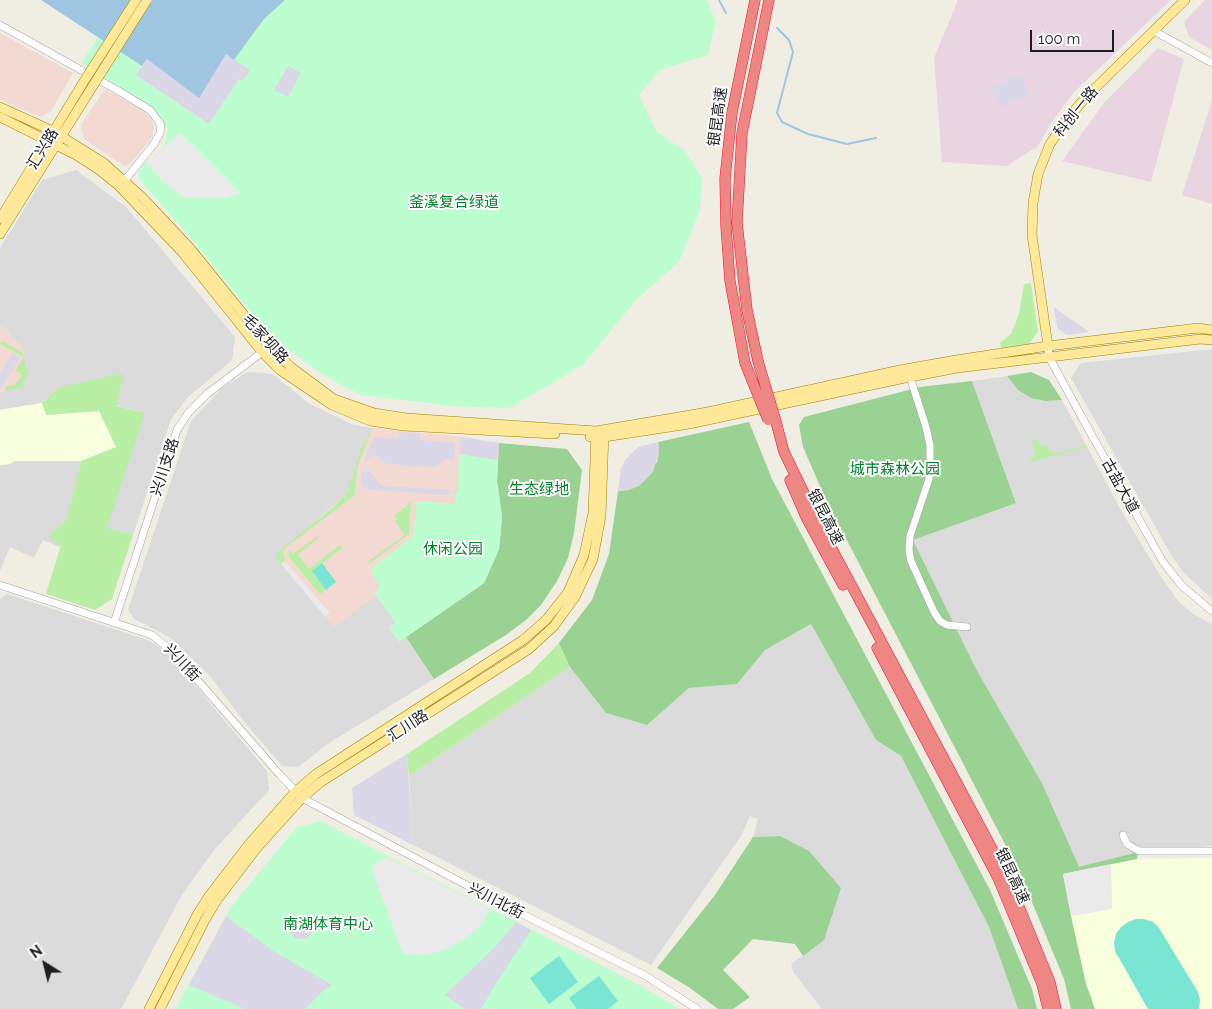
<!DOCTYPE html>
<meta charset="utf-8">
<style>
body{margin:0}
#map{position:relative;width:1212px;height:1009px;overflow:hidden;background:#f0eee3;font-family:Raleway,sans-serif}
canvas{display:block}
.north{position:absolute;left:20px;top:939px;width:50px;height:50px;-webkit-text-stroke:4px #fff;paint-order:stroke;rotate:324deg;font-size:14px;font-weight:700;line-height:20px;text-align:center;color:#1e1e1e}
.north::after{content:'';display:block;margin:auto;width:18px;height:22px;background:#1e1e1e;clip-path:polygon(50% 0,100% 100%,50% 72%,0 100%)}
.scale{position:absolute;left:1030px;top:30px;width:84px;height:22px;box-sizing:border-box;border:2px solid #1e1e1e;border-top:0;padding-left:6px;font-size:15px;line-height:18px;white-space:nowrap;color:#1e1e1e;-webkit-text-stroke:4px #fff;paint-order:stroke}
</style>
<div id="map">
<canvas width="1212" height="1009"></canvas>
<div class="north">N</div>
<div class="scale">100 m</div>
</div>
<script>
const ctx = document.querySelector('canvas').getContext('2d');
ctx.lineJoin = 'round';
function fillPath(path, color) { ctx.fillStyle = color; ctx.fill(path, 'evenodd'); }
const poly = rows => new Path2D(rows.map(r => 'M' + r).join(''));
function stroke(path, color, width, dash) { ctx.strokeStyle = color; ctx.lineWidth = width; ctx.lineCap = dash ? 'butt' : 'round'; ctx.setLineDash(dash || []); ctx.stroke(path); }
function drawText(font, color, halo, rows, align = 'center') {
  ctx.font = font + ' Raleway,"Noto Sans SC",sans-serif'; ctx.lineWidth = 4; ctx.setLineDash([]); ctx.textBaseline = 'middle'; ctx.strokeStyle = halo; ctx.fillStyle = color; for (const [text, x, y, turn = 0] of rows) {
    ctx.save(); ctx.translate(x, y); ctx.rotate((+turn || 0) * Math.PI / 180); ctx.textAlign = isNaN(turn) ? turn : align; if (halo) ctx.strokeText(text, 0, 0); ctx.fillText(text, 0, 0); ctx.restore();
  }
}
const residential = poly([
 [76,170,126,207,235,337,232,360,189,396,171,419,133,535,106,528,144,413,58,388,42,403,0,410,0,392,22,387,28,374,21,346,8,334,9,332,0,325,0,248,42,180],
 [1202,350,1212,350,1212,599,1184,573,1173,558,1071,378,1081,363],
 [247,372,273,374,308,403,351,424,371,428,347,494,319,518,396,623,389,627,399,641,406,637,434,679,329,743,298,767,282,766,242,719,210,676,171,638,134,619,128,610,191,421,221,389],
 [1007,376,1018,390,1031,398,1045,401,1062,400,1122,512,1160,575,1178,601,1193,614,1212,624,1212,846,1138,852,1079,868,1042,783,976,670,913,540,1016,502,972,381],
 [14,461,81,461,67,518,49,537,61,544,60,547,43,540,34,558,10,547,0,571,0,465,10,464],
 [7,594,148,640,164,650,179,666,267,771,269,790,215,849,183,893,121,1009,0,1009,0,599],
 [811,624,876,740,901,756,989,927,1018,1009,822,1009,793,972,791,964,824,940,780,836,753,837,758,819,750,816,741,836,651,965,413,845,409,776,570,667,606,713,647,725,689,688,737,684,765,650]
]);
const commercial = poly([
 [0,33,73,73,51,111,40,117,0,100],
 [105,89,142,110,151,119,154,128,151,139,130,164,124,166,84,139,81,125],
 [0,325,9,331,8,334,15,341,22,345,28,374,22,387,0,392],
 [371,428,457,436,499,443,497,481,399,642,389,628,396,623,376,596,334,627,276,558,280,550,325,514,347,494,362,445,364,445]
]);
const industrial = poly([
 [958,0,1171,0,1073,93,1052,122,1038,146,1007,166,942,162,934,58],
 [1205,0,1212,0,1212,50,1189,37,1184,22],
 [1158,48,1184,59,1151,182,1062,161,1104,103],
 [1212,100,1212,204,1182,195]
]);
const education = poly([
 [42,403,46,415,99,411,117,448,81,461,14,461,10,464,0,465,0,410],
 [1212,858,1212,1009,1095,1009,1086,984,1071,916,1112,909,1111,864,1137,859]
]);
const grass = poly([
 [1031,283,1038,332,1029,344,1001,348,1000,343,1011,334,1019,314,1024,284],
 [2,341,21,352,22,350,28,374,22,387,5,391,6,386,15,385,22,375,16,371,23,357,0,344],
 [123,373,117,406,145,413,107,528,133,535,112,599,95,610,46,594,61,545,48,537,67,518,81,461,116,447,99,411,46,415,42,403,58,388],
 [371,428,372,429,358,465,354,496,285,548,283,553,285,561,281,564,276,558,280,550,325,514,347,494,362,445,364,445],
 [1038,439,1041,446,1045,445,1050,451,1056,454,1086,445,1087,447,1027,463,1033,458,1035,452,1032,441],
 [410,501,411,501,409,534,370,563,366,563,405,535,395,521,397,519,394,515,407,506],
 [318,536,319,538,298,554,309,569,340,545,342,548,312,571,326,590,320,594,288,556,290,550,293,554],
 [559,643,570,667,409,776,407,754,530,673]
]);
const forest = poly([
 [1031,372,1049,380,1062,400,1045,401,1031,398,1018,390,1007,376],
 [972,381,1016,503,913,540,976,669,1042,783,1079,867,1138,852,1137,859,1063,874,1071,916,1086,984,1095,1009,1071,1009,1064,979,1019,871,827,502,803,447,799,425,804,417,920,387],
 [749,422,772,479,990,890,1032,989,1037,1009,1018,1009,989,927,901,756,876,740,811,624,765,650,737,684,689,688,647,725,606,713,570,667,559,643,592,600,609,554,618,491,629,490,657,462,659,452,658,442],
 [499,443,567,449,582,470,574,533,568,558,557,581,541,605,526,620,506,635,434,679,406,637,484,583,499,549,502,517,497,481],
 [780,836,809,851,841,888,824,940,803,956,795,944,753,939,723,970,750,997,733,1009,718,1009,690,988,657,968,715,895,753,837]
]);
const park = poly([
 [285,0,707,0,716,22,708,55,660,70,639,95,657,132,684,150,702,178,700,210,679,262,636,300,583,365,509,408,452,406,361,395,325,376,285,347,258,321,196,244,140,180,138,172,146,162,165,183,182,196,191,198,225,198,240,193,180,133,163,148,168,129,153,110,82,62,98,37,142,66,136,75,209,124,240,78,243,81,250,70,234,60,264,19],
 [459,454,498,460,497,481,502,517,499,549,484,583,399,642,389,628,396,623,375,594,379,585,371,572,372,568,413,536,417,501,455,504,456,492,458,491],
 [320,821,634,982,679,1009,175,1009,233,904,296,828]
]);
const pitch = poly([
 [322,563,336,582,326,590,312,571],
 [1136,919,1144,919,1153,922,1159,928,1198,992,1200,1000,1199,1009,1148,1009,1115,951,1114,943,1116,934,1121,927,1128,922],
 [559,956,578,982,549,1004,530,978],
 [599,976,618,1001,608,1009,577,1009,569,998]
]);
const parking = poly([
 [180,133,240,193,225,198,191,198,182,196,165,183,146,162],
 [285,561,330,613,325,617,281,564],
 [387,857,490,909,484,921,475,931,463,940,447,949,426,955,403,954,371,867],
 [1111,864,1112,909,1071,916,1063,874]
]);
const plaza = poly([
 [226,54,250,70,243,81,239,79,209,124,136,75,147,59],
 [288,66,301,73,288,97,274,90],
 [1020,74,1029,94,1001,107,992,88],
 [1054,307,1089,332,1067,335,1057,328],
 [13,353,20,358,0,389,0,373],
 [399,432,420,434,420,440,455,443,454,461,445,459,436,467,415,466,415,467,384,463,378,456,372,456,364,462,374,437,398,439],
 [461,437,499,443,498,460,459,454],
 [658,442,659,452,653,472,639,486,629,490,618,491,621,468,625,460,638,447],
 [362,470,369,471,382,486,451,490,450,493,446,495,366,489,361,485],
 [407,754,413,845,354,815,352,788],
 '289 927a12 12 0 1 1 24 0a12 12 0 1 1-24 0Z',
 [226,916,272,950,332,985,323,991,305,1009,245,1009,189,985],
 [516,922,531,930,495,985,481,1009,465,1009,445,995,495,947]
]);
const water = poly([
 [41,0,285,0,264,19,234,60,226,54,199,98,147,59,142,66]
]);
const stream = poly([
 [719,0,726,13],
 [777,28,789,40,793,52,777,113,782,122,808,134,847,144,876,138]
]);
const minor = poly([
 [0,25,117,90,150,110,156,118,161,125,160,133,154,144,125,180],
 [1154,31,1212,63],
 [1048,346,1049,357,1090,432,1163,562,1182,586,1212,611],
 [910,377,926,427,930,445,930,464,929,479,910,536,909,550,911,561,934,612,940,621,947,625,967,627],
 [0,585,152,635,173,652,280,775,302,798,504,905,646,976,697,1009],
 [114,623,177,430,189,412,207,394,265,350],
 [1123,835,1127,844,1139,851,1212,851]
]);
const major = poly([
 [0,107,53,131,104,163,142,197,190,248,269,346,291,367,334,399,374,413,406,418,596,431,708,412,900,370,956,360,1048,346,1198,328,1212,330],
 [0,117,76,155,98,169,118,185,182,252,262,352,280,370,332,405,370,421,404,426,555,434],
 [0,219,86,78],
 [0,234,94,84],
 [1048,346,1032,235,1033,203,1038,174,1050,144,1065,122,1085,98,1185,0],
 [590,437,604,437,689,424,900,379,957,368,1200,339,1212,340],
 [149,1009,197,915,209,896,249,844,295,792,316,774,523,640,546,620,568,592,584,555,593,513,596,433],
 [160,1009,205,920,217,900,256,849,302,798,321,782,529,649,554,626,575,597,593,559,601,516,604,432]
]);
const highway = poly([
 [758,361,747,310,737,223,742,133,769,0],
 [745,363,730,281,726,227,725,178,732,113,755,0],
 [775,418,784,452,823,532,1006,875,1050,982,1056,1009],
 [790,480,806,517,843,585],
 [877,648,998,878,1042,984,1048,1009]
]);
const majorBridge = poly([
 [86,78,136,0],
 [94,84,147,0]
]);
const highwayBridge = poly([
 [758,361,775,418],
 [745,363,768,420]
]);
const streetNames = [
 ["科创一路",1076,112,-51],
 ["银昆高速",718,117,-82],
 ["汇兴路",43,149,-59],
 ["毛家坝路",265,339,48],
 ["兴川支路",165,467,-72],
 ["古盐大道",1120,486,61],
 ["银昆高速",825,517,63],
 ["兴川街",182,663,47],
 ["汇川路",408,726,-33],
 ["银昆高速",1012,876,65],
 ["兴川北街",496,901,27]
];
const parkNames = [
 ["釜溪复合绿道",454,202],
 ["城市森林公园",895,469],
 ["生态绿地",539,489],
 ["休闲公园",453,549],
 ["南湖体育中心",328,924]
];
fillPath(residential, '#dcdbdb');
fillPath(commercial, '#f2d9d1');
fillPath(industrial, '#e9d4e1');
fillPath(education, '#f8ffdd');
fillPath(grass, '#b9eea5');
fillPath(forest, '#9ad294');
fillPath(park, '#bcfecf');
fillPath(pitch, '#7ae5d2');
fillPath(parking, '#eaeaea');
fillPath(plaza, '#dad7e6');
fillPath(water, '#a0c5e1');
stroke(stream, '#a0c5e1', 2);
stroke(minor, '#a5a5a5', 8);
stroke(major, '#988500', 10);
stroke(highway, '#e81632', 11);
stroke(minor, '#fff', 7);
stroke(major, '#ffe899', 9);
stroke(highway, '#ee8784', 10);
stroke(majorBridge, '#988500', 10, []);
stroke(highwayBridge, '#e81632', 11, []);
stroke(majorBridge, '#ffe899', 9);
stroke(highwayBridge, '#ee8784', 10);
drawText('15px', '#1e1e1e', '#fff', streetNames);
drawText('15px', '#038529', '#fff', parkNames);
</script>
